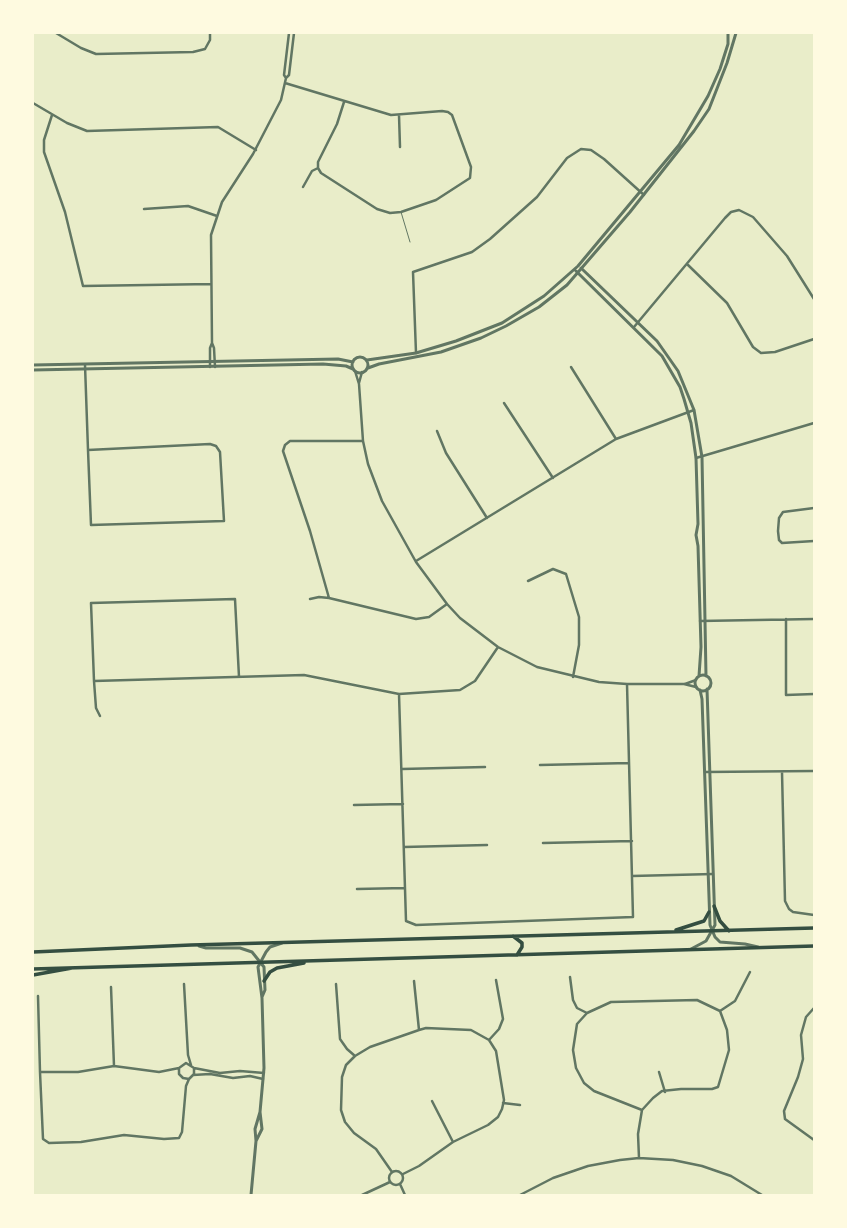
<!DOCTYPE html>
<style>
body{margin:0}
#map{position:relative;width:847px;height:1228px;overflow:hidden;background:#e9edc9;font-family:Raleway,sans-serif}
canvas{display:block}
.frame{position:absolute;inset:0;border:34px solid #fefae0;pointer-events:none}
</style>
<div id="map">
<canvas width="847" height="1228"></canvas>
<div class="frame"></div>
</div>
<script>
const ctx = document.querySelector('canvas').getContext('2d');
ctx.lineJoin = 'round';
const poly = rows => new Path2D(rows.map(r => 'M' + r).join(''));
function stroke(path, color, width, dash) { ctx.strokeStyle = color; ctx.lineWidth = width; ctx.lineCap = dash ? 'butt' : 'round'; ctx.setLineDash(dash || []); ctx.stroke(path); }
const service = poly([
 [401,212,410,242]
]);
const minor = poly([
 [56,33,81,48,96,54,193,52,205,49,210,40,210,33],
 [286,78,284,75,289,33],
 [285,83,391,115,442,111,448,112,452,115,471,167,470,178,436,200,401,212,390,213,377,209,321,173,318,168,318,162,337,124,344,102],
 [33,103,67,123,87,131,218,127,256,150],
 [52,115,44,140,44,152,65,212,83,286,211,284],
 [399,115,400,147],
 [303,187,312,171,318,168],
 [144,209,188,206,217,216],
 [688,265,727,303,753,347,761,353,775,352,814,339],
 [634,327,725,218,731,212,739,210,753,217,787,256,814,299],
 [212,343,214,348,215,367],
 [416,353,413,272,472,252,490,239,537,197,567,158,581,149,591,150,604,159,644,195],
 [85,365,88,450,91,525,224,521,220,452,216,446,210,444,88,450],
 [210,367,210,348,212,343,211,235,222,202,253,154,281,100,286,78,289,75,294,33],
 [571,367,616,439],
 [355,371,359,384,363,441,368,464,382,501,416,562,447,604,460,618,498,647,537,667,599,682,627,684,684,684,696,687],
 [359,383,362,372],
 [504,403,553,478],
 [437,431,446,453,487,518],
 [363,441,290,441,285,445,283,451,310,531,329,598,416,619,429,617,447,604],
 [696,458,814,423],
 [814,508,783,512,779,518,778,531,779,540,782,543,814,541],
 [416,561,616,439,694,410],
 [528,581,553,569,566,574,579,617,579,645,573,677],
 [310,599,319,597,329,598],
 [786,619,786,695,814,694],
 [700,621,814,619],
 [94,681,304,675,399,694,460,690,475,681,498,647],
 [685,684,696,680],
 [399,694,406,921,416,925,633,917,627,684],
 [100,716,96,708,94,681,91,603,235,599,239,677],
 [540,765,629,763],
 [402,769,485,767],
 [705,772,814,771],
 [782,772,785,901,789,909,793,912,814,915],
 [354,805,403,804],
 [543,843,632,841],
 [404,847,487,845],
 [632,876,713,874],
 [357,889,405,888],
 [570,977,573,1000,577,1008,587,1013],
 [414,981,419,1030],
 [184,984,188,1055,191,1065],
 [336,984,340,1039,347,1049,355,1056],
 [111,987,114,1066],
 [38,996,40,1072],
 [814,1008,806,1017,801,1035,803,1059,798,1077,784,1111,785,1119,814,1140],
 [720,1011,735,1001,750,972],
 [489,1040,499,1029,503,1019,496,980],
 [179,1068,179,1074,183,1078,189,1079,194,1074,194,1068,186,1063,179,1068,159,1072,114,1066,78,1072,40,1072,43,1139,49,1143,81,1142,124,1135,164,1139,179,1138,182,1132,186,1086,189,1079],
 [194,1068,220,1073,240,1071,264,1073],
 [659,1072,665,1092],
 [193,1075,210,1074,233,1078,250,1076,263,1079],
 [432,1101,453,1142],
 [503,1103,520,1105],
 [639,1158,638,1134,642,1110,653,1098,662,1091,681,1089,712,1089,718,1087,729,1050,727,1030,720,1011,697,1000,611,1002,587,1013,577,1024,573,1050,576,1068,584,1083,594,1091,642,1110],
 '389 1178a7 7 0 1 1 14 0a7 7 0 1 1-14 0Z',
 [392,1172,376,1149,354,1133,345,1122,341,1110,342,1077,346,1065,355,1056,370,1047,419,1030,426,1028,471,1030,489,1040,496,1051,504,1100,502,1109,498,1117,488,1125,453,1142,419,1166,403,1174],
 [400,1184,405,1195],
 [362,1195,390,1182],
 [520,1195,553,1178,588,1166,620,1160,639,1158,673,1160,702,1166,731,1176,762,1195]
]);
const tertiary = poly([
 [581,268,657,341,678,371,694,410,702,457,706,676],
 [576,271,662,356,680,387,684,399,691,423,696,458,698,524,696,535,698,546,701,647,699,676],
 '352 365a8 8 0 1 1 16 0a8 8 0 1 1-16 0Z',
 [367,360,416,353,456,341,502,323,544,296,578,266,679,145,708,96,720,69,728,44,728,33],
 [33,365,338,359,353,362],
 [368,368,379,364,441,352,481,338,506,326,539,307,567,285,630,212,694,131,709,109,727,63,736,33],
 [33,370,323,364,346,366,353,369],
 '695 683a8 8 0 1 1 16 0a8 8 0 1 1-16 0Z',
 [700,690,702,699,710,925,715,937,720,942,745,944,758,947],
 [199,946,206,948,240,948,252,952,264,967,265,990,262,997],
 [691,949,706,941,715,925,707,689],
 [256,1141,262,1129,260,1112,264,1068,262,998,258,967,266,952,270,947,282,943],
 [251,1195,256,1141,255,1129,260,1112]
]);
const primary = poly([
 [714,906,720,921,729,931],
 [676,930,704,921,709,912],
 [513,936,522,943,522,947,517,955],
 [33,952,191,945,814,928],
 [33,969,814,946],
 [33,975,72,968],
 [264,981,270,972,277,968,304,963]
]);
stroke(service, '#617663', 1);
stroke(minor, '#617663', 2.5);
stroke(tertiary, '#617663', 3);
stroke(primary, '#344e41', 3.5);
</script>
